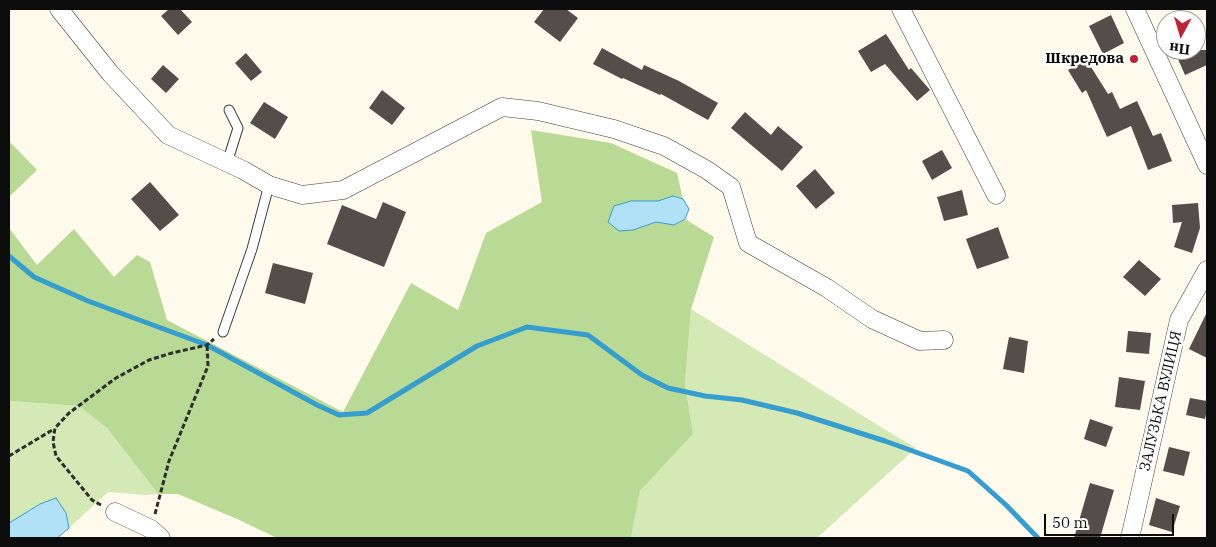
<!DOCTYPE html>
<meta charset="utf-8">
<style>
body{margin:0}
#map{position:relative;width:1216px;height:547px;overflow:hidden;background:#fffaec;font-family:"IBM Plex Serif",serif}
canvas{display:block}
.frame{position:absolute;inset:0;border:10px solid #0c0c0c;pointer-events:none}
.north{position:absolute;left:1156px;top:10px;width:50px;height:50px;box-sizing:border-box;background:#fff;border:1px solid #9e9e9e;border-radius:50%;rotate:186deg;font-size:14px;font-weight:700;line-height:20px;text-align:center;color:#0c0c0c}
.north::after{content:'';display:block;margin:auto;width:18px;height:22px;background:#be2335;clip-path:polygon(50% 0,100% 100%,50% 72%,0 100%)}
.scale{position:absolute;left:1044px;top:514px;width:130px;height:22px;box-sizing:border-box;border:2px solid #0c0c0c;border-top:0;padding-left:6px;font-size:15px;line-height:18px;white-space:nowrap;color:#0c0c0c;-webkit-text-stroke:4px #fff;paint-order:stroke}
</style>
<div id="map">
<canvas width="1216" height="547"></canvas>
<div class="frame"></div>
<div class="north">Пн</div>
<div class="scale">50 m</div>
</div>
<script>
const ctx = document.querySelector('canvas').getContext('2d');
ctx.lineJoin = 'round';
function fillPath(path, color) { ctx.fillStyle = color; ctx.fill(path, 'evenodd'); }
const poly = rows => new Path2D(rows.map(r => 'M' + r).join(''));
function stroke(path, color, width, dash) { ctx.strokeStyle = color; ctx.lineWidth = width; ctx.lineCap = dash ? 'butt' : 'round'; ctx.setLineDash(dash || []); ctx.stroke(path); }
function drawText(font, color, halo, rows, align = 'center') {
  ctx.font = font + ' "IBM Plex Serif",serif'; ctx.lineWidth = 5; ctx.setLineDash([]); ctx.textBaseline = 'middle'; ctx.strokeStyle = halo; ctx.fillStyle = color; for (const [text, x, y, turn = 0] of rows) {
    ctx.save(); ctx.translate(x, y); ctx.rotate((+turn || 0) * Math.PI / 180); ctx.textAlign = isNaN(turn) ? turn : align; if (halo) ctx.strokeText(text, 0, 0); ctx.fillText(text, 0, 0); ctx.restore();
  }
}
const green = poly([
 [691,309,889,432,916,448,817,538,631,538,640,491,693,434,685,384],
 [9,401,79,406,107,428,158,494,145,495,108,492,69,528,66,513,40,504,9,523]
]);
const forest = poly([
 [531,130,611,143,677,173,683,199,673,196,658,201,631,201,633,230,656,222,675,225,685,219,714,237,691,309,685,384,693,434,640,491,631,538,277,538,237,519,178,494,158,494,107,428,79,406,9,401,9,228,37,265,74,229,114,277,137,255,150,262,167,320,343,412,411,283,458,310,486,233,542,202],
 [9,141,37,170,9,197]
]);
const water = poly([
 [673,196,683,199,689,209,685,219,674,225,656,222,633,230,619,231,608,222,614,206,631,201,658,201,673,196],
 [56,498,66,513,69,528,57,538,9,538,9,523,40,504,56,498]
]);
const stream = poly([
 [9,256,34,277,88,301,207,345,317,405,339,415,367,413,477,346,527,327,588,335,642,375,668,388,705,396,742,400,797,413,885,441,968,471,1006,505,1038,538]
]);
const building = poly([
 [169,9,180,9,192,22,178,35,161,16],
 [544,9,566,9,578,18,560,42,534,22],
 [1111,15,1124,43,1103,54,1089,26],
 [886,34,909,70,911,68,930,90,917,101,885,64,871,72,858,51],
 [602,48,642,70,644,65,679,81,718,103,708,120,661,94,660,95,623,78,622,79,593,64],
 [1174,50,1207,50,1207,65,1185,75],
 [246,53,262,72,251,81,235,63],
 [1086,59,1108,94,1112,92,1120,109,1137,101,1153,136,1161,133,1172,161,1148,170,1131,126,1107,137,1086,90,1082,93,1068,70],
 [163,65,179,79,166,93,151,79],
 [382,90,405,108,392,125,369,108],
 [264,102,288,117,275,139,250,123],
 [745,112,771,135,778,126,803,147,782,171,731,128],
 [942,150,952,168,932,180,922,161],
 [815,169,835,193,816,209,796,186],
 [150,182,179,215,160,231,131,199],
 [962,190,968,215,944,221,937,197],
 [383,202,406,212,384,267,327,244,342,205,376,219],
 [1198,203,1200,228,1192,253,1174,247,1182,222,1173,223,1172,205],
 [998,227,1009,258,977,269,966,239],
 [1139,260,1161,279,1145,296,1123,277],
 [273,263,313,273,305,304,265,293],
 [1207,312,1207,358,1189,349],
 [1128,331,1151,333,1149,354,1126,352],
 [1009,337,1028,341,1024,373,1003,369],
 [1119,377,1145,381,1140,410,1115,407],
 [1190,398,1207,401,1207,410,1205,419,1186,415],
 [1090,419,1113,427,1106,447,1084,439],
 [1169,447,1190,452,1184,476,1163,471],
 [1090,483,1114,490,1100,538,1074,538],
 [1156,498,1180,506,1172,532,1149,525]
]);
const path = poly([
 [9,456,54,429],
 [101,505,92,500,56,456,53,442,55,428,69,413,116,378,149,360,172,353,207,345,214,339],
 [155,514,169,461,208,366,207,345]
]);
const lane = poly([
 [227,163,238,128,229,110],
 [223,332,252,249,269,185]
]);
const street = poly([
 [59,9,110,73,168,135,243,170,269,185,302,195,343,190,502,107,538,111,614,129,664,146,707,170,731,187,748,243,827,288,872,319,920,341,944,340],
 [901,9,996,195],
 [1135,9,1207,165],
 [115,512,151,529,161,538],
 [1130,538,1179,320,1207,270]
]);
const markers = [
 [1134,59,5,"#be2335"]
];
const poiNames = [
 ["Шкредова",1124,59]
];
const streetNames = [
 ["ЗАЛУЗЬКА ВУЛИЦЯ",1161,401,-77]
];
fillPath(green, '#d4e9b5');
fillPath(forest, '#b9da94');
fillPath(water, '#b0e1f7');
stroke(water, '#369dcf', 1);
stroke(stream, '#369dcf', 5);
fillPath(building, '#554d49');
stroke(lane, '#3f3f3f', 11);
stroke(street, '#3f3f3f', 19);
stroke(path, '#2e2e2e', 3, [5, 2.5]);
stroke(lane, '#fff', 9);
stroke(street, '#fff', 18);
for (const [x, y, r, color] of markers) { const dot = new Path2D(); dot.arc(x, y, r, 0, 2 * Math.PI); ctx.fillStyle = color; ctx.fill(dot); stroke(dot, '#fff', 2); }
drawText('bold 15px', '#0c0c0c', '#fff', poiNames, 'right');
drawText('15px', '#0c0c0c', '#fff', streetNames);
</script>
